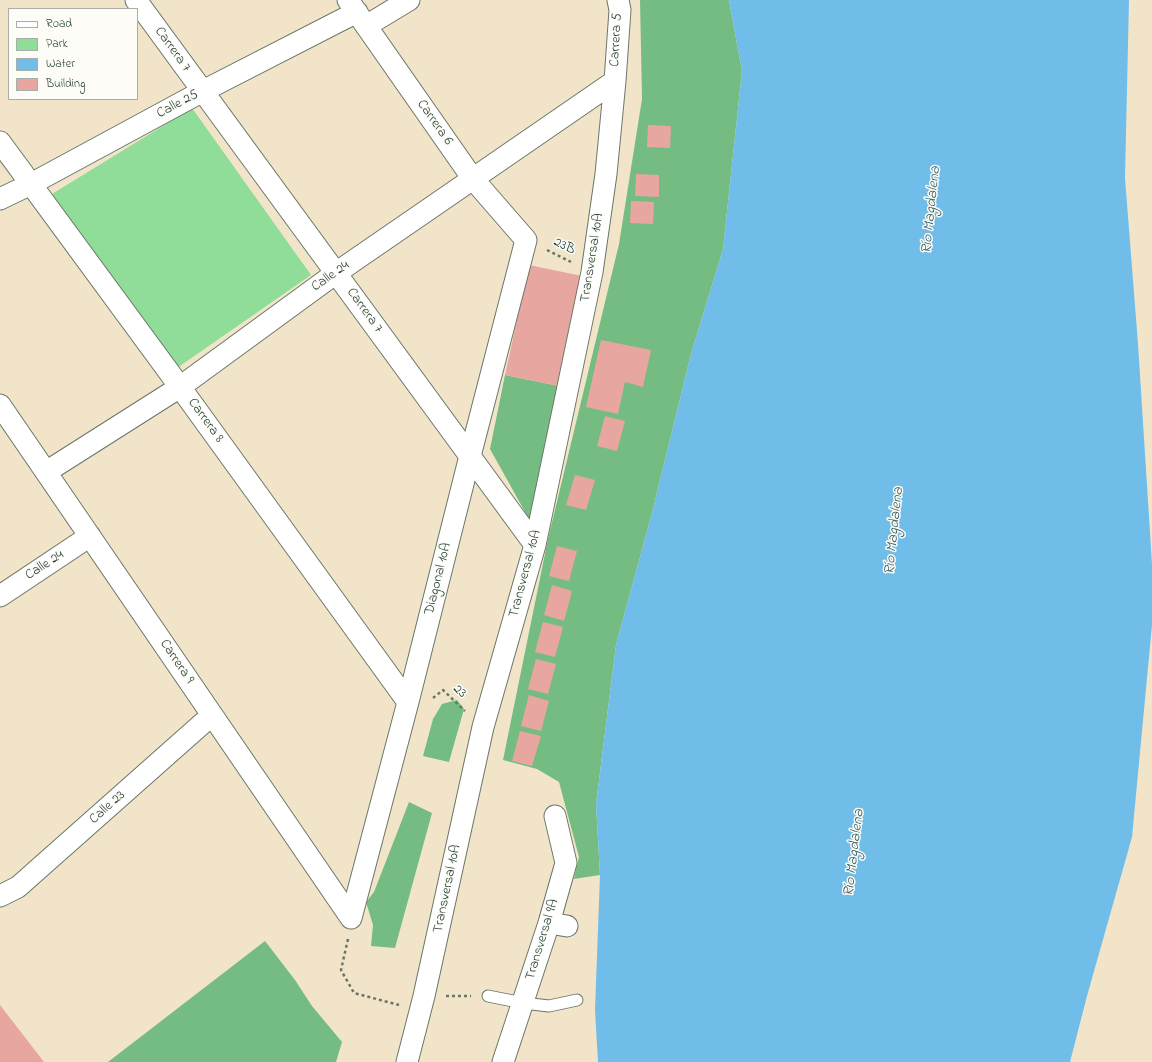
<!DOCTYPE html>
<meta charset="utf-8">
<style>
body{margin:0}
#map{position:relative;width:1152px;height:1062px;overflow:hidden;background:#f2e4c9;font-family:"Indie Flower",sans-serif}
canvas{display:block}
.legend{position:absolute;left:8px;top:8px;width:130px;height:92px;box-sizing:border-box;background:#fdfcf7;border:1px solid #a4b0a9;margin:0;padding:5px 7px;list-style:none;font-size:12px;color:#1f3d34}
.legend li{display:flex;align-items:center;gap:8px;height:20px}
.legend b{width:20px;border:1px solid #a4b0a9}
</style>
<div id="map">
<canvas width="1152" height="1062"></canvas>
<ul class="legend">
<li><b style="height:5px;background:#fff"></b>Road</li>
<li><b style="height:11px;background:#90dc99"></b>Park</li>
<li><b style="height:11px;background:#70bdea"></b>Water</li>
<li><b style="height:11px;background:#e8a6a1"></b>Building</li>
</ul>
</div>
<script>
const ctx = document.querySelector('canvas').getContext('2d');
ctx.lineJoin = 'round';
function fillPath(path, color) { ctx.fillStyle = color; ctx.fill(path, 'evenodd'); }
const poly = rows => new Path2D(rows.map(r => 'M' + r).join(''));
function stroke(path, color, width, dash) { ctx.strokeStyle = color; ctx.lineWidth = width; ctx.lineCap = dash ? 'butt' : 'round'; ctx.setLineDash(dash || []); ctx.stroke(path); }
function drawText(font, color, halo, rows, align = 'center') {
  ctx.font = font + ' "Indie Flower",sans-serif'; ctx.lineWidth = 3; ctx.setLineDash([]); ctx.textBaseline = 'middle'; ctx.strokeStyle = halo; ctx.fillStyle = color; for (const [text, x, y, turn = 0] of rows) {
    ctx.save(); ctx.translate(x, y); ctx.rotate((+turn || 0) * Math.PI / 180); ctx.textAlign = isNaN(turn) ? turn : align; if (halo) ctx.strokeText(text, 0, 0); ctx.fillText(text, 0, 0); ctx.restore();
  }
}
const green = poly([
 [192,108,311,275,177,368,52,194]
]);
const forest = poly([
 [640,0,729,0,742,71,723,249,691,354,652,513,616,645,596,804,600,875,574,879,579,857,559,782,537,769,503,760,548,539,619,244,642,99],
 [505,375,564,387,534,528,490,449],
 [457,700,464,709,449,762,423,756,433,719,442,704],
 [409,802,432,813,395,948,371,946,373,925,366,902,374,892],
 [265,941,295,980,312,1006,342,1042,336,1062,108,1062]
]);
const water = poly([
 [729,0,1129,0,1125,178,1138,344,1152,564,1152,625,1132,837,1087,996,1070,1062,598,1062,595,1010,600,875,596,804,616,645,652,513,691,354,723,249,742,71]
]);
const building = poly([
 [648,125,671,126,670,148,647,147],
 [636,174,659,175,659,197,635,196],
 [631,201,654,202,653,224,630,223],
 [529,265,587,277,564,387,505,375],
 [601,340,651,350,643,387,625,382,618,414,586,407],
 [605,416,625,421,617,451,597,446],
 [575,475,595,480,586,510,566,505],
 [557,546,577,551,569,581,549,576],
 [552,585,572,591,564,621,544,615],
 [543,622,563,627,555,657,535,652],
 [536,659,556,664,548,694,528,689],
 [529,695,549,701,541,731,521,726],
 [520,731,541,736,532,766,512,761],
 [0,1005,44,1062,0,1062]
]);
const path = poly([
 [547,250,571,262],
 [433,698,443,690,465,711],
 [348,939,341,970,354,993,399,1005],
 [446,996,471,996]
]);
const lane = poly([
 [488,996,523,1003,549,1006,577,1000]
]);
const street = poly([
 [136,0,535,545],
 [348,0,473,179,526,240,470,456,408,702,351,918],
 [366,26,409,0],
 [0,142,180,387,408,702],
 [0,199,31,184,203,91,357,12],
 [0,405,351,918],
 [46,472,180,387,336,273,615,81],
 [0,596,90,536],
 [0,896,18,887,212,715],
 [549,923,567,926],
 [407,1062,424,996,483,727,535,545,592,272,606,174,615,81,620,10,618,0],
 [503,1062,549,923,566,863,555,816]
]);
const streetNames = [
 ["Carrera 5",617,40,-87],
 ["Carrera 7",172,50,54],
 ["Calle 25",178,105,-28],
 ["Carrera 6",434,123,55],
 ["23B",564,247,26],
 ["Transversal 10A",593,258,-81],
 ["Calle 24",331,277,-35],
 ["Carrera 7",364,311,54],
 ["Carrera 8",205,421,54],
 ["Calle 24",45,566,-33],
 ["Transversal 10A",526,574,-75],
 ["Diagonal 10A",439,579,-76],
 ["Carrera 9",176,662,56],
 ["23",459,692,42],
 ["Calle 23",108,808,-42],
 ["Transversal 10A",448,889,-78],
 ["Transversal 9A",543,940,-73]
];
const waterNames = [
 ["Río Magdalena",932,210,-84],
 ["Río Magdalena",895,531,-84],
 ["Río Magdalena",855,853,-83]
];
fillPath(green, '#90dc99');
fillPath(forest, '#74bc81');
fillPath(water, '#70bdea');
fillPath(building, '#e8a6a1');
stroke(lane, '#697768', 13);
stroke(street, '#697768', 23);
stroke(path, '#697768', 2.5, [3, 3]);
stroke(lane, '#fff', 11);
stroke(street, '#fff', 21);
drawText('14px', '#1f3d34', '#fdfcf7', streetNames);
drawText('italic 15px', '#335d62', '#fdfcf7', waterNames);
</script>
